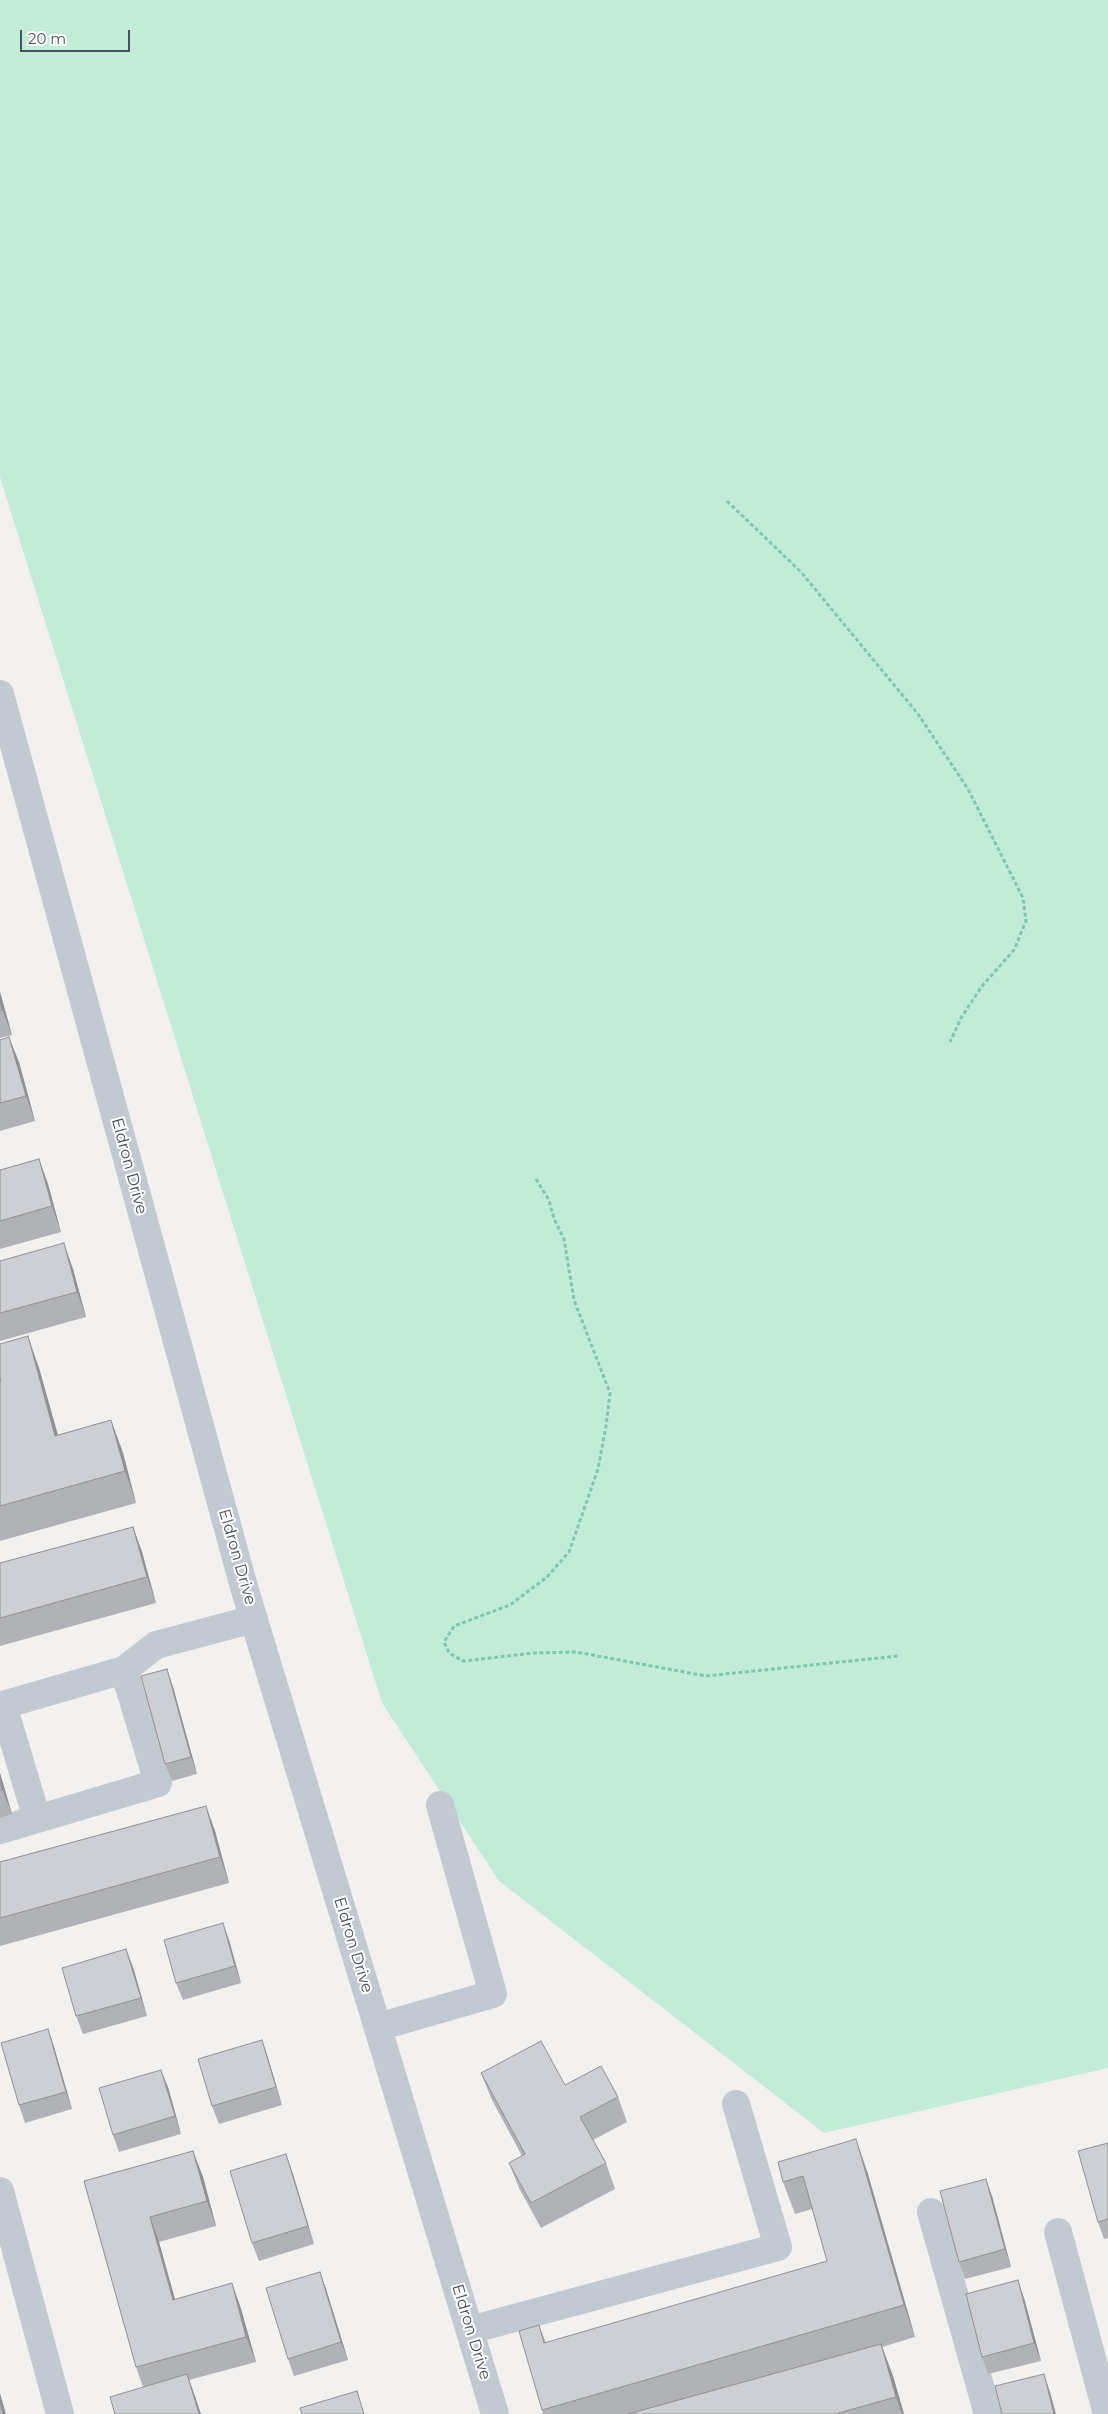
<!DOCTYPE html>
<style>
body{margin:0}
#map{position:relative;width:1108px;height:2414px;overflow:hidden;background:#f2f1f0;font-family:Montserrat,sans-serif}
canvas{display:block}
.scale{position:absolute;left:20px;top:30px;width:110px;height:22px;box-sizing:border-box;border:2px solid #4a515c;border-top:0;padding-left:6px;font-size:15px;line-height:18px;white-space:nowrap;color:#4a515c;-webkit-text-stroke:4px #fff;paint-order:stroke}
</style>
<div id="map">
<canvas width="1108" height="2414"></canvas>
<div class="scale">20 m</div>
</div>
<script>
const ctx = document.querySelector('canvas').getContext('2d');
ctx.lineJoin = 'round';
function fillPath(path, color) { ctx.fillStyle = color; ctx.fill(path, 'evenodd'); }
const poly = rows => new Path2D(rows.map(r => 'M' + r).join(''));
function stroke(path, color, width, dash) { ctx.strokeStyle = color; ctx.lineWidth = width; ctx.lineCap = dash ? 'butt' : 'round'; ctx.setLineDash(dash || []); ctx.stroke(path); }
function drawText(font, color, halo, rows, align = 'center') {
  ctx.font = font + ' Montserrat,sans-serif'; ctx.lineWidth = 4; ctx.setLineDash([]); ctx.textBaseline = 'middle'; ctx.strokeStyle = halo; ctx.fillStyle = color; for (const [text, x, y, turn = 0] of rows) {
    ctx.save(); ctx.translate(x, y); ctx.rotate((+turn || 0) * Math.PI / 180); ctx.textAlign = isNaN(turn) ? turn : align; if (halo) ctx.strokeText(text, 0, 0); ctx.fillText(text, 0, 0); ctx.restore();
  }
}
const green = poly([
 [0,0,1108,0,1108,2068,824,2133,499,1881,382,1703,0,477]
]);
const path = poly([
 [727,501,801,572,918,714,968,789,1023,898,1026,921,1014,950,982,986,961,1018,950,1042],
 [536,1179,549,1200,554,1219,564,1239,574,1300,610,1393,606,1426,598,1469,569,1552,547,1577,510,1605,454,1626,444,1642,449,1653,463,1661,534,1653,576,1652,706,1676,898,1656]
]);
const minor = poly([
 [0,694,244,1587,495,2414],
 [124,1670,156,1645,254,1619],
 [0,1830,158,1783,124,1670,3,1705,37,1819],
 [378,2027,493,1994,440,1805],
 [0,2191,60,2414],
 [931,2212,988,2414],
 [1058,2232,1107,2414],
 [470,2330,778,2247,736,2104]
]);
const wall = poly([
 [0,992,12,1035,0,1038],
 [0,1040,19,1062,35,1121,0,1131],
 [39,1159,48,1184,61,1232,0,1249,0,1170],
 [0,1261,73,1269,86,1317,0,1341],
 [39,1368,58,1435,111,1420,123,1453,136,1503,0,1541,0,1383],
 [133,1527,142,1552,156,1603,0,1646,0,1563],
 [173,1687,197,1774,172,1781,165,1764],
 [0,1773,12,1814,0,1818],
 [206,1806,215,1831,229,1883,0,1946,0,1862],
 [229,1940,241,1983,183,2000,176,1983],
 [133,1967,147,2016,83,2034,76,2016],
 [48,2029,54,2047,72,2109,25,2123,19,2105],
 [262,2040,268,2058,282,2105,219,2124,212,2106],
 [481,2073,565,2085,618,2097,627,2122,593,2140,606,2163,615,2189,541,2228,519,2188,509,2163,522,2156,491,2098],
 [168,2087,181,2134,119,2152,113,2135],
 [1108,2143,1108,2238,1104,2239,1098,2222],
 [193,2151,203,2177,216,2226,159,2242,175,2299,232,2283,241,2309,256,2362,189,2380,196,2399,143,2387,136,2367,84,2181],
 [778,2162,867,2171,915,2337,882,2347,893,2376,904,2414,543,2414,542,2410,539,2325,546,2343,827,2261,812,2209,795,2214,783,2182],
 [292,2171,314,2244,259,2261,252,2243],
 [992,2196,1011,2267,965,2279,959,2262],
 [320,2272,326,2289,348,2360,294,2376,288,2359],
 [1024,2298,1041,2361,988,2374,982,2357]
]);
const shadedWall = poly([
 [0,992,12,1035,2,1009,0,1001],
 [9,1037,19,1062,35,1121,26,1096],
 [39,1159,48,1184,61,1232,52,1206],
 [64,1243,73,1269,86,1317,77,1292],
 [28,1336,39,1368,67,1468,55,1436],
 [111,1420,123,1453,136,1503,125,1471],
 [133,1527,142,1552,156,1603,147,1577],
 [167,1669,173,1687,197,1774,191,1757],
 [0,1773,12,1814,2,1789,0,1781],
 [206,1806,215,1831,229,1883,220,1857],
 [223,1923,229,1940,241,1983,235,1966],
 [126,1949,133,1967,147,2016,141,1998],
 [48,2029,54,2047,72,2109,66,2092],
 [262,2040,268,2058,282,2105,276,2087],
 [161,2070,168,2087,181,2134,175,2116],
 [856,2139,867,2171,915,2337,904,2305],
 [193,2151,203,2177,216,2226,207,2201],
 [286,2154,292,2171,314,2244,308,2226],
 [986,2179,992,2196,1011,2267,1005,2249],
 [150,2217,159,2242,182,2325,173,2300],
 [320,2272,326,2289,348,2360,341,2342],
 [1018,2280,1024,2298,1041,2361,1034,2343],
 [232,2283,241,2309,256,2362,246,2337],
 [881,2344,893,2376,904,2414,902,2414,896,2397],
 [187,2374,196,2399,201,2414,199,2414],
 [1044,2374,1050,2392,1056,2414,1054,2414],
 [0,2393,6,2414,3,2414,0,2402]
]);
const building = poly([
 [0,1001,2,1009,0,1010,0,1001],
 [9,1037,26,1096,0,1103,0,1040,9,1037],
 [39,1159,52,1206,0,1221,0,1170,39,1159],
 [64,1243,77,1292,0,1313,0,1261,64,1243],
 [28,1336,55,1436,111,1420,125,1471,0,1506,0,1383,1,1382,0,1377,0,1344,28,1336],
 [133,1527,147,1577,0,1618,0,1563,133,1527],
 [167,1669,191,1757,165,1764,141,1676,167,1669],
 [0,1781,2,1789,0,1790,0,1781],
 [206,1806,220,1857,0,1918,0,1862,206,1806],
 [223,1923,235,1966,176,1983,164,1940,223,1923],
 [126,1949,141,1998,76,2016,62,1968,126,1949],
 [48,2029,66,2092,19,2105,1,2043,48,2029],
 [262,2040,276,2087,212,2106,198,2059,262,2040],
 [541,2041,565,2085,601,2066,618,2097,580,2117,606,2163,531,2203,509,2163,525,2154,481,2073,541,2041],
 [161,2070,175,2116,113,2135,99,2088,161,2070],
 [856,2139,904,2305,542,2410,519,2331,539,2325,544,2343,827,2261,803,2176,783,2182,778,2162,856,2139],
 [1108,2143,1108,2219,1098,2222,1078,2151,1108,2143],
 [193,2151,207,2201,150,2217,173,2300,232,2283,246,2337,136,2367,84,2181,193,2151],
 [286,2154,308,2226,252,2243,230,2171,286,2154],
 [986,2179,1005,2249,959,2262,940,2191,986,2179],
 [320,2272,341,2342,288,2359,266,2288,320,2272],
 [1018,2280,1034,2343,982,2357,966,2294,1018,2280],
 [881,2344,896,2397,835,2414,628,2414,881,2344],
 [187,2374,199,2414,115,2414,110,2397,187,2374],
 [1044,2374,1054,2414,1002,2414,995,2386,1044,2374],
 [357,2391,364,2414,302,2414,300,2408,357,2391],
 [0,2402,3,2414,0,2414,0,2402]
]);
const streetNames = [
 ["Eldron Drive",129,1166,75],
 ["Eldron Drive",237,1557,74],
 ["Eldron Drive",353,1945,73],
 ["Eldron Drive",471,2332,73]
];
fillPath(green, '#c3ecd8');
stroke(path, '#7dc7ad', 3, [4, 2.5]);
stroke(minor, '#c2c9d1', 28);
fillPath(wall, '#b1b2b6');
fillPath(shadedWall, '#909194');
fillPath(building, '#cecfd4');
stroke(building, '#909194', 1);
drawText('16px', '#4a515c', '#fff', streetNames);
</script>
